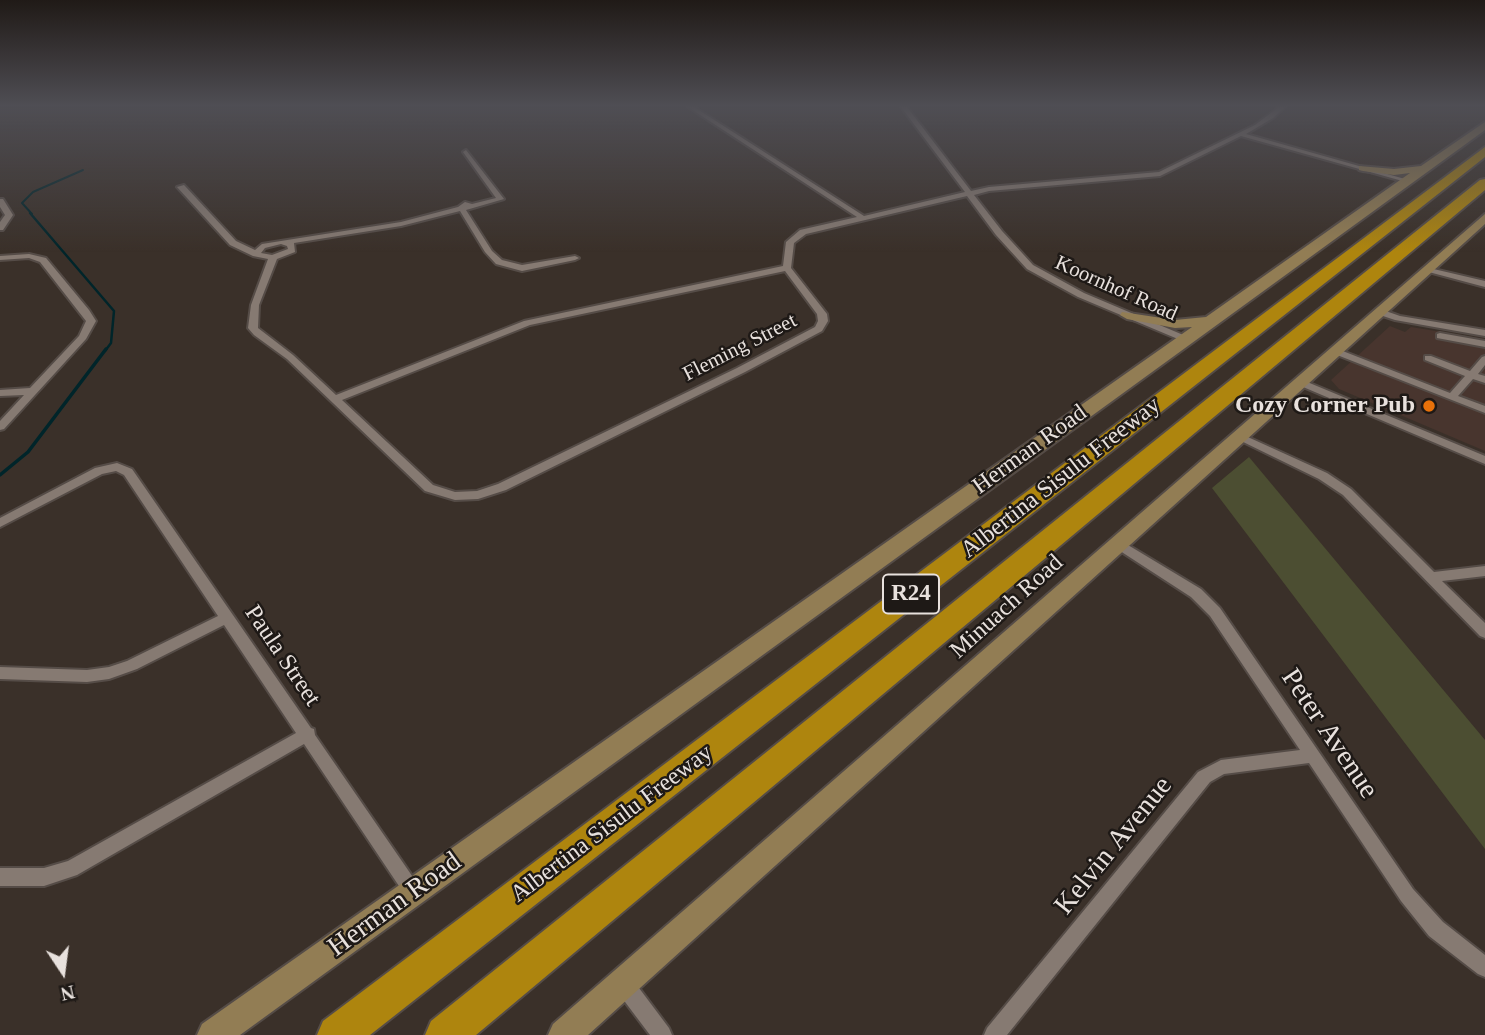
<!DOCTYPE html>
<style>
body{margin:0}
#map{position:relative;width:1485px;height:1035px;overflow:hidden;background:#3a3029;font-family:"Times New Roman",serif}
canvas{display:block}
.north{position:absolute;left:28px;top:937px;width:70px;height:70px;-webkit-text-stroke:5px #1e1916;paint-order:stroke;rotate:167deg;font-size:19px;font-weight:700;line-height:28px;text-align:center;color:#e8e1dd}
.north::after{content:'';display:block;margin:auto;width:24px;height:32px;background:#e8e1dd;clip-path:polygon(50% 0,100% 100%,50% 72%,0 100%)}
</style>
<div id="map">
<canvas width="1485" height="1035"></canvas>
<div class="north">N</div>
</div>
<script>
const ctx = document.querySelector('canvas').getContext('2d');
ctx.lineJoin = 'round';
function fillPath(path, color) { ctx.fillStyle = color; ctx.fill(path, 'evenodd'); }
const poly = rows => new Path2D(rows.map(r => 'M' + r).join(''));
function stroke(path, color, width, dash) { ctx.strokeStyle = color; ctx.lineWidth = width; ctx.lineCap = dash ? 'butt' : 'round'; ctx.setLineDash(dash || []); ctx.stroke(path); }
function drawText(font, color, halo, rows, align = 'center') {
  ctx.font = font + ' "Times New Roman",serif'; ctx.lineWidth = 5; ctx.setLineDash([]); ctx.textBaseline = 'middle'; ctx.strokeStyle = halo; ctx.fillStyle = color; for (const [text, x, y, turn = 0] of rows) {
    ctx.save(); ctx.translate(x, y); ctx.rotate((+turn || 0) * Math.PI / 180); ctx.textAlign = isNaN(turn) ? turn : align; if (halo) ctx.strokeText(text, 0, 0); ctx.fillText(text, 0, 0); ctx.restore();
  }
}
const commercial = poly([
 [1390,326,1405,332,1411,327,1485,339,1485,451,1339,389,1331,380]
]);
const green = poly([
 [1249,457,1485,740,1485,849,1212,488]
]);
const streamFar2 = poly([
 [32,214,22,203,33,192,83,170]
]);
const streamFar1 = poly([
 [30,213,114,311,111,343,105,351]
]);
const stream = poly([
 [0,475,28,452,106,349]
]);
const street = poly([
 [688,107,694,107,864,216,965,192,901,107,907,107,971,191,989,187,1159,172,1255,125,1279,107,1285,107,1273,118,1246,134,1412,181,1406,182,1241,136,1160,176,989,191,974,195,1002,231,1033,265,1084,293,1188,337,1190,339,1185,342,1078,297,1027,269,996,235,967,196,806,234,794,243,791,268,827,314,828,321,822,331,745,372,506,490,478,499,455,500,425,491,287,359,254,335,248,328,251,305,268,259,253,256,230,245,177,187,184,185,236,241,255,250,262,244,401,222,458,207,465,202,472,204,496,198,463,152,466,150,504,199,466,210,492,251,502,260,522,265,575,256,579,258,575,260,522,271,496,264,485,252,460,211,401,226,294,243,295,252,277,259,259,305,258,328,293,355,336,395,524,321,783,266,786,242,800,230,857,217,688,107],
 [281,244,287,246,288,249,272,255,261,253,265,248,281,244],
 [785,271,817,314,818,321,815,327,737,368,498,484,477,491,455,492,433,485,342,400,530,325,785,271],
 [0,199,3,199,13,215,3,230,0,230,0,222,5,215,0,207,0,199],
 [29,254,46,258,89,310,96,321,86,339,4,429,0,430,0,421,24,395,0,396,0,390,30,388,79,336,86,321,40,262,29,258,0,260,0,256,29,254],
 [1425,267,1485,281,1485,287,1425,271,1425,267],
 [1380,309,1400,316,1485,330,1485,336,1395,320,1377,314,1377,310,1380,309],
 [1440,333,1485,341,1485,347,1437,338,1437,334,1440,333],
 [1335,348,1450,393,1465,376,1425,360,1425,356,1431,356,1470,371,1482,357,1485,356,1485,365,1478,374,1485,376,1485,383,1473,379,1458,396,1485,406,1485,413,1332,353,1332,349,1335,348],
 [1300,379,1485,456,1485,464,1296,384,1295,382,1300,379],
 [1239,433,1327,473,1351,489,1434,572,1485,566,1485,576,1442,581,1485,623,1485,638,1480,636,1343,495,1319,479,1235,438,1234,436,1239,433],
 [117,463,132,469,311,728,314,729,315,735,419,886,422,892,419,898,413,901,407,898,304,744,77,875,44,886,0,886,0,868,44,868,68,861,296,733,224,625,137,669,109,679,87,682,0,679,0,667,87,670,109,667,127,661,218,616,124,475,116,471,102,474,0,527,0,518,95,468,117,463],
 [1118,539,1201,589,1220,608,1413,889,1443,922,1485,955,1485,977,1478,974,1429,936,1401,901,1309,763,1224,774,1210,782,1007,1035,984,1035,987,1028,1198,772,1221,760,1300,750,1210,616,1191,597,1114,547,1112,544,1118,539],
 [623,973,630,976,669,1028,672,1035,650,1035,616,990,613,983,616,976,623,973]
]);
const secondary = poly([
 [1485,122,1485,130,240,1035,197,1035,202,1024,1192,327,1175,328,1127,319,1120,315,1122,312,1175,320,1206,317,1410,173,1394,175,1363,171,1359,170,1359,166,1394,169,1421,166,1485,122],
 [1485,214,1485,224,588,1035,548,1035,553,1024,1485,214]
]);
const highway = poly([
 [1485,147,1485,157,370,1035,317,1035,323,1021,1485,147],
 [1485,179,1485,190,476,1035,425,1035,431,1021,1480,180,1485,179]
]);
const markers = [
 [1429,406,7,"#e8710a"]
];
const farStreetnames = [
 ["Koornhof Road",1116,289,24],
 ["Fleming Street",740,348,-27]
];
const shields = [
 [911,594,56]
];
const shieldNames = [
 ["R24",911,594]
];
const poiNames = [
 ["Cozy Corner Pub",1415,406]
];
const streetNames = [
 ["Herman Road",1030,450,-36],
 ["Albertina Sisulu Freeway",1061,478,-38],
 ["Minuach Road",1007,607,-42],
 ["Paula Street",282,656,56],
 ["Albertina Sisulu Freeway",612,824,-37]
];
const nearStreetnames = [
 ["Peter Avenue",1329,734,56],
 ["Kelvin Avenue",1114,846,-51],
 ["Herman Road",395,905,-36]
];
fillPath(commercial, '#48352e');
fillPath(green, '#4c4e32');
stroke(streamFar2, '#00252a', 2);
stroke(streamFar1, '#00252a', 2.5);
stroke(stream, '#00252a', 3.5);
stroke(street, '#554c47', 4);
stroke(secondary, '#554c47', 4);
stroke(highway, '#554c47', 4);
fillPath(street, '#867a72');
fillPath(secondary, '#927d54');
fillPath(highway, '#ae850e');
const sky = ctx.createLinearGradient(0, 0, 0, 252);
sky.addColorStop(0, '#201a17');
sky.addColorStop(0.42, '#4f4e54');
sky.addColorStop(1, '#4f4e5400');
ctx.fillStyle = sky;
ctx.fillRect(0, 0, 1485, 252);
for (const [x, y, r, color] of markers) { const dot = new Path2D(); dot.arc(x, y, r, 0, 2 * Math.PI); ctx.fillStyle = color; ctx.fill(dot); stroke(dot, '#1e1916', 2.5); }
drawText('21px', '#e8e1dd', '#1e1916', farStreetnames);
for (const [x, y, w] of shields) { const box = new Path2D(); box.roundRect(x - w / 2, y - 19.5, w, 39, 5); ctx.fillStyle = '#1e1916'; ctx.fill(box); stroke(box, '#e8e1dd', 2); }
drawText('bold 23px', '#e8e1dd', null, shieldNames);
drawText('bold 24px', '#e8e1dd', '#1e1916', poiNames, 'right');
drawText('24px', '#e8e1dd', '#1e1916', streetNames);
drawText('28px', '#e8e1dd', '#1e1916', nearStreetnames);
</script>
